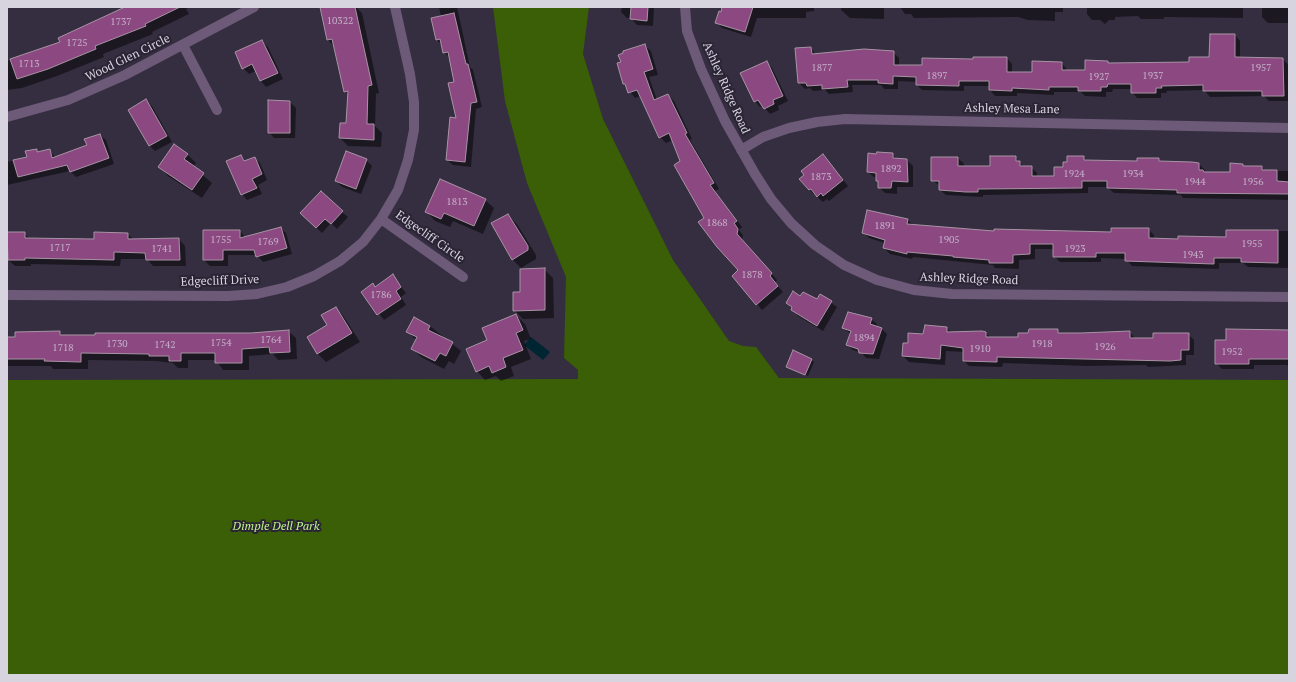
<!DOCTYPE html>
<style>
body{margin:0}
#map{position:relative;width:1296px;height:682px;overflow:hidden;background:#342e40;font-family:"PT Serif",serif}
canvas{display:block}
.frame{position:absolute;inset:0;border:8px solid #d7d3df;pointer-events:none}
</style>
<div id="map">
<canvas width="1296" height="682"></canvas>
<div class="frame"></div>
</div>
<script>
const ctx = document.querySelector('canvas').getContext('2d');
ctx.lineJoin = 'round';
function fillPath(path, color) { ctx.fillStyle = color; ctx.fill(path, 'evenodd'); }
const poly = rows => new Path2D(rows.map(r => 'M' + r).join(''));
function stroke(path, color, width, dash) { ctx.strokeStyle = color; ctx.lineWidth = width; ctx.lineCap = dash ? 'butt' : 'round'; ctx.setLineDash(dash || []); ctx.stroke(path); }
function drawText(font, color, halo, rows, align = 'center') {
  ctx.font = font + ' "PT Serif",serif'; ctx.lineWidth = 4; ctx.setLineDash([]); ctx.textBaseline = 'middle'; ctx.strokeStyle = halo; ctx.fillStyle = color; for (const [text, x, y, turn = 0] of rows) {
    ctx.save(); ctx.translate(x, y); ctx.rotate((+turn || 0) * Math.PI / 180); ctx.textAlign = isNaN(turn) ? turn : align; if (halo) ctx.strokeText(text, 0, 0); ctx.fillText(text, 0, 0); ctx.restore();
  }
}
const green = poly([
 [493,7,589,7,583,54,603,119,673,260,729,341,743,346,756,347,779,378,1289,380,1289,675,7,675,7,380,578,379,578,370,564,358,566,277,527,183,505,101]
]);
const water = poly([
 [531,337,550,352,543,360,524,345]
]);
const shadow = poly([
 [127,7,190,7,186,9,189,14,152,32,153,34,103,54,104,57,57,76,22,88,7,90,7,61,61,43,98,22,97,20],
 [321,7,356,7,362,13,379,93,376,94,375,126,382,133,381,147,348,146,340,138,347,124,349,95,345,91,335,47,328,40],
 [439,7,457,7,470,67,473,70,482,107,476,109,471,167,453,165,447,160,457,119,455,82,450,58,444,52,442,45,437,40,441,17],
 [622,7,654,7,653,26,637,25,631,18,627,18,621,12],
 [724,7,814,7,814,11,806,12,806,18,757,18,751,37,722,28,716,22],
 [841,7,884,7,884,19,850,18,841,10],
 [900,7,1063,7,1063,12,1055,12,1055,21,1028,20,1018,17,914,18,911,14,905,14],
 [1087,7,1289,7,1289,23,1268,23,1262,17,1262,8,1243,8,1243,18,1164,17,1164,19,1141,19,1138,16,1115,17,1115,20,1109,20,1105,24,1100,20,1092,20,1087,14],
 [1235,35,1240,41,1240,58,1282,59,1289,65,1289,101,1269,101,1264,96,1210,97,1204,90,1166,91,1167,93,1161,93,1161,98,1137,98,1132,92,1132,89,1113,89,1112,92,1106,92,1106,97,1085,96,1081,92,1054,92,1054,95,1017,93,1017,96,995,96,990,90,990,86,964,86,964,91,922,90,917,85,917,82,898,81,898,89,884,89,881,85,852,85,853,92,829,94,825,90,813,91,810,88,805,89,799,83,811,48,816,55,893,52,899,58,899,66,923,66,974,60,1007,58,1012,64,1012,73,1033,73,1062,63,1068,71,1086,71,1108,62,1110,64,1190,63,1210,58],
 [262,41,268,47,283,79,266,87,261,81,256,71,249,74,243,68],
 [645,46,651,51,658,75,649,77,657,100,668,95,674,101,692,139,690,140,719,189,715,191,742,227,739,230,743,235,742,240,777,280,775,283,783,292,762,310,757,304,739,270,705,219,673,140,666,143,660,137,641,96,635,98,624,84,622,63],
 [766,62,772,68,788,101,778,106,779,110,770,114,763,106,760,107,755,101],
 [146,100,152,106,172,142,155,151,150,146,129,110],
 [290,102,296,108,295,138,274,138,269,132],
 [100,135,106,140,114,164,76,177,70,171,7,185,7,162,28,157,36,150,39,152,49,150,55,157,88,146],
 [187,154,196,163,193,167,212,183,202,198,168,176,160,167],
 [892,154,898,160,907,160,913,166,913,187,897,187,897,194,885,193,879,187,877,178,874,177,868,172],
 [823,155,848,186,829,201,827,199,823,202,809,190],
 [241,156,246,161,254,158,260,163,267,180,258,185,262,194,247,200,242,194],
 [1015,157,1024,167,1031,167,1037,173,1037,177,1055,177,1068,163,1083,157,1088,161,1138,162,1159,159,1162,162,1199,164,1205,170,1205,173,1231,173,1243,165,1245,167,1262,167,1265,171,1289,171,1289,200,1183,198,1181,195,1114,193,1107,187,1088,187,1088,193,983,195,983,197,946,195,940,190,940,186,932,180,958,158,964,164,964,167,991,167],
 [366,160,372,166,361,194,342,187,336,181],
 [485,200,494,208,483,234,453,221,450,227,435,221,427,212],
 [342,212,348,217,337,229,331,223,322,233,307,219],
 [508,215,517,224,536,255,536,259,521,268,512,259],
 [908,220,913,225,995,232,1112,233,1148,229,1154,235,1154,240,1227,238,1227,231,1289,231,1289,268,1248,267,1243,263,1219,263,1219,269,1132,266,1126,259,1101,258,1101,262,1060,262,1054,256,1054,249,1035,249,1035,259,1019,260,1019,269,995,268,993,265,913,257,912,259,890,254,884,248,885,243,869,238,863,232],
 [280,228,286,233,292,254,263,262,257,255,228,255,228,266,210,266,204,260,240,231,245,237],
 [7,233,24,233,30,239,95,240,128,234,134,240,179,239,185,246,186,266,153,266,147,259,121,259,120,266,31,264,31,266,15,266,7,259],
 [544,269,553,278,554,318,523,319,514,310,521,293],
 [392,276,406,293,401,297,406,305,384,320,362,292,375,287],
 [820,295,837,307,823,331,798,316,787,303,800,297,816,300],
 [336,308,344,317,360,342,326,362,317,353],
 [516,315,525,324,531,339,524,341,531,359,511,367,514,376,501,381,496,376,485,380,477,371,488,341],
 [414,318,430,326,461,351,454,364,449,361,444,369,421,357,412,348,416,340,408,332],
 [871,319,877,324,876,327,882,329,887,334,879,359,866,358,862,353,853,350,847,345,851,334,843,328],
 [926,326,947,328,952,333,986,333,991,338,1019,338,1057,330,1061,334,1130,332,1135,339,1154,339,1188,334,1194,340,1194,355,1186,355,1186,365,1148,367,1146,365,1087,366,1003,363,1002,367,969,366,964,361,964,352,946,351,945,365,909,362,903,356,909,344,924,335],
 [1289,330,1289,368,1287,365,1254,365,1254,369,1222,369,1216,363,1227,341],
 [288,331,296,338,297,359,278,360,273,354,249,356,249,370,223,370,216,360,188,360,188,368,178,368,173,363,156,361,88,360,88,369,53,369,51,366,7,366,7,338,59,332,64,336,251,334],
 [811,359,814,362,808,376,787,366]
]);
const building = poly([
 [125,7,180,7,145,24,146,26,95,46,96,49,48,69,17,79,10,59,60,42,58,38,125,7],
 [320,7,355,7,372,85,368,86,367,124,374,124,374,140,339,138,340,123,346,123,348,91,344,92,332,39,327,40,320,7],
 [631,7,648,7,647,21,630,19,631,7],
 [722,7,753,7,745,32,715,23,719,11,721,12,722,7],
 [454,13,466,64,468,64,477,102,471,103,465,162,446,160,450,117,456,118,448,83,454,82,448,52,443,53,440,39,436,40,431,18,454,13],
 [1210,34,1235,34,1235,57,1283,58,1284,96,1262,96,1262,91,1203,91,1203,85,1161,86,1162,88,1156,88,1156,93,1131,93,1131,84,1108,84,1107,87,1101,87,1101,91,1078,91,1078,87,1049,87,1049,90,1012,88,1012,91,989,90,989,81,959,81,959,86,916,85,916,77,893,76,893,84,878,83,878,80,847,80,848,87,822,89,822,85,807,86,806,83,798,83,795,48,811,47,812,54,864,49,894,51,894,65,922,65,922,58,973,59,973,57,1007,57,1007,72,1032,72,1032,61,1062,62,1062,70,1085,70,1085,60,1108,61,1108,63,1189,62,1189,57,1209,57,1210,34],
 [262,40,278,73,260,81,252,64,242,69,235,52,262,40],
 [645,44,653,69,644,72,654,100,668,94,687,133,685,134,714,183,710,185,737,221,734,223,738,229,737,234,772,273,770,276,778,286,756,305,732,276,738,270,717,247,698,222,704,218,674,165,680,161,669,133,659,138,637,90,628,93,625,84,623,84,617,63,621,62,618,55,623,53,623,51,645,44],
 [767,61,783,96,773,100,774,104,764,109,758,100,754,102,740,73,767,61],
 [146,99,167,136,149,146,128,110,146,99],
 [268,100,290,101,290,133,268,133,268,100],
 [100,134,109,158,70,172,67,165,18,177,13,160,27,157,25,151,37,149,37,152,50,149,52,158,87,145,84,139,100,134],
 [174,144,188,154,184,159,204,173,192,190,158,167,174,144],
 [346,151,367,159,356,189,335,181,346,151],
 [877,152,893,153,893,158,907,159,908,182,892,181,891,188,878,188,878,181,876,181,876,173,867,172,868,153,876,154,877,152],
 [823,154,843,180,823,196,821,193,817,197,811,189,809,190,799,179,804,175,801,171,823,154],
 [241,155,244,161,255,157,262,174,252,179,257,188,241,195,226,161,241,155],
 [990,156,1016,156,1016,161,1020,161,1020,166,1032,166,1032,176,1054,176,1054,167,1063,167,1063,162,1067,162,1067,156,1084,156,1084,160,1137,161,1137,158,1159,158,1159,161,1192,162,1199,163,1199,170,1203,170,1204,172,1230,172,1230,163,1243,164,1243,166,1262,166,1262,170,1277,170,1277,181,1289,182,1289,194,1177,193,1177,190,1107,188,1107,181,1082,181,1082,188,978,189,978,192,966,192,939,190,939,181,931,181,931,157,958,157,958,166,990,166,990,156],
 [440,179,486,199,474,226,444,213,441,219,425,212,440,179],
 [321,191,343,211,331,224,325,219,316,228,300,213,321,191],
 [867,210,908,219,907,224,994,231,994,229,1111,232,1111,228,1149,228,1149,238,1178,239,1178,236,1226,237,1226,230,1278,230,1278,263,1241,262,1241,258,1214,258,1214,264,1125,261,1125,253,1096,253,1096,257,1053,257,1053,244,1030,244,1030,254,1013,255,1013,263,989,263,989,260,953,257,953,256,907,252,907,254,883,248,885,240,862,233,867,210],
 [508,214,528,246,528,250,512,260,491,223,508,214],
 [281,227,287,248,256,257,254,250,223,250,223,260,203,260,203,230,240,230,240,238,281,227],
 [7,232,25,232,25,238,94,239,94,232,128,233,128,239,179,238,180,260,146,260,145,253,114,252,114,260,25,258,25,260,8,260,7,232],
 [545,268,545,310,513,311,513,292,520,292,520,269,545,268],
 [393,274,401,287,396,291,401,299,377,315,361,292,373,283,375,287,393,274],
 [793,291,800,296,803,292,817,299,820,294,832,301,817,326,791,310,792,307,786,303,793,291],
 [336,307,352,333,317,354,307,337,327,325,321,315,336,307],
 [848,312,872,318,870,324,882,328,873,354,859,353,858,349,846,345,851,331,842,328,848,312],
 [516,314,523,330,516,333,523,350,503,358,506,367,492,373,489,366,476,372,466,349,487,340,482,328,516,314],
 [414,317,430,326,428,330,453,342,446,356,440,353,435,361,411,349,417,337,406,332,414,317],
 [925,325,947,327,947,332,982,331,986,332,986,337,1018,337,1018,333,1028,333,1029,329,1058,329,1058,333,1081,333,1130,331,1130,338,1153,338,1153,333,1189,333,1189,350,1181,350,1181,360,1170,361,997,357,997,362,963,361,963,348,941,345,940,359,902,356,903,343,908,343,908,333,923,334,925,325],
 [1226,329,1289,330,1289,359,1249,359,1249,364,1215,364,1215,340,1226,340,1226,329],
 [289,330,290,352,270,353,269,347,242,349,242,363,215,363,215,353,181,353,181,361,169,361,169,356,149,356,149,354,81,353,81,362,44,361,45,359,7,359,7,337,15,337,15,332,60,331,60,335,95,335,95,333,251,333,289,330],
 [793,350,812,359,805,375,786,367,793,350]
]);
const street = poly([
 [685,7,687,31,701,69,725,121,755,174,771,199,791,223,815,245,844,265,877,280,914,290,952,294,1289,297],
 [183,45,217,110],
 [7,117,68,100,125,75,254,7],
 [741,150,763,137,789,128,817,122,845,119,1289,128],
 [381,219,463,277],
 [7,295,228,296,257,294,287,287,314,276,340,261,363,242,381,219,398,190,408,160,414,130,414,102,410,74,395,7]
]);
const numberNames = [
 ["10322",340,21],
 ["1737",121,22],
 ["1725",77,43],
 ["1713",29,64],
 ["1877",822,68],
 ["1957",1261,68],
 ["1897",937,76],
 ["1937",1153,76],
 ["1927",1099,77],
 ["1892",891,169],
 ["1924",1074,174],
 ["1934",1133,174],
 ["1873",821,177],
 ["1944",1195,182],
 ["1956",1253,182],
 ["1813",457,202],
 ["1868",717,223],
 ["1891",885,226],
 ["1755",221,240],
 ["1905",949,240],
 ["1769",268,242],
 ["1955",1252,244],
 ["1717",60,248],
 ["1741",162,249],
 ["1923",1075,249],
 ["1943",1193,255],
 ["1878",752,275],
 ["1786",381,295],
 ["1894",864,338],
 ["1764",271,340],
 ["1754",221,343],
 ["1730",117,344],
 ["1918",1042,344],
 ["1742",165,345],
 ["1926",1105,347],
 ["1718",63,348],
 ["1910",980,349],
 ["1952",1232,352]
];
const streetNames = [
 ["Wood Glen Circle",128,58,-26],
 ["Ashley Ridge Road",726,88,66],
 ["Ashley Mesa Lane",1012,109,1],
 ["Edgecliff Circle",430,237,35],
 ["Ashley Ridge Road",969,279,2],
 ["Edgecliff Drive",220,281,-2]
];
const parkNames = [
 ["Dimple Dell Park",276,527]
];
fillPath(green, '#3a5f06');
fillPath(water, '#002532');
fillPath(shadow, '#0007');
fillPath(building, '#8b4881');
stroke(building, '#a894a4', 1);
stroke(street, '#6d5978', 10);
drawText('10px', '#c4b0c8', null, numberNames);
drawText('12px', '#d7d3df', '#2a2435', streetNames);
drawText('italic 12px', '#bdf489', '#2a2435', parkNames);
</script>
